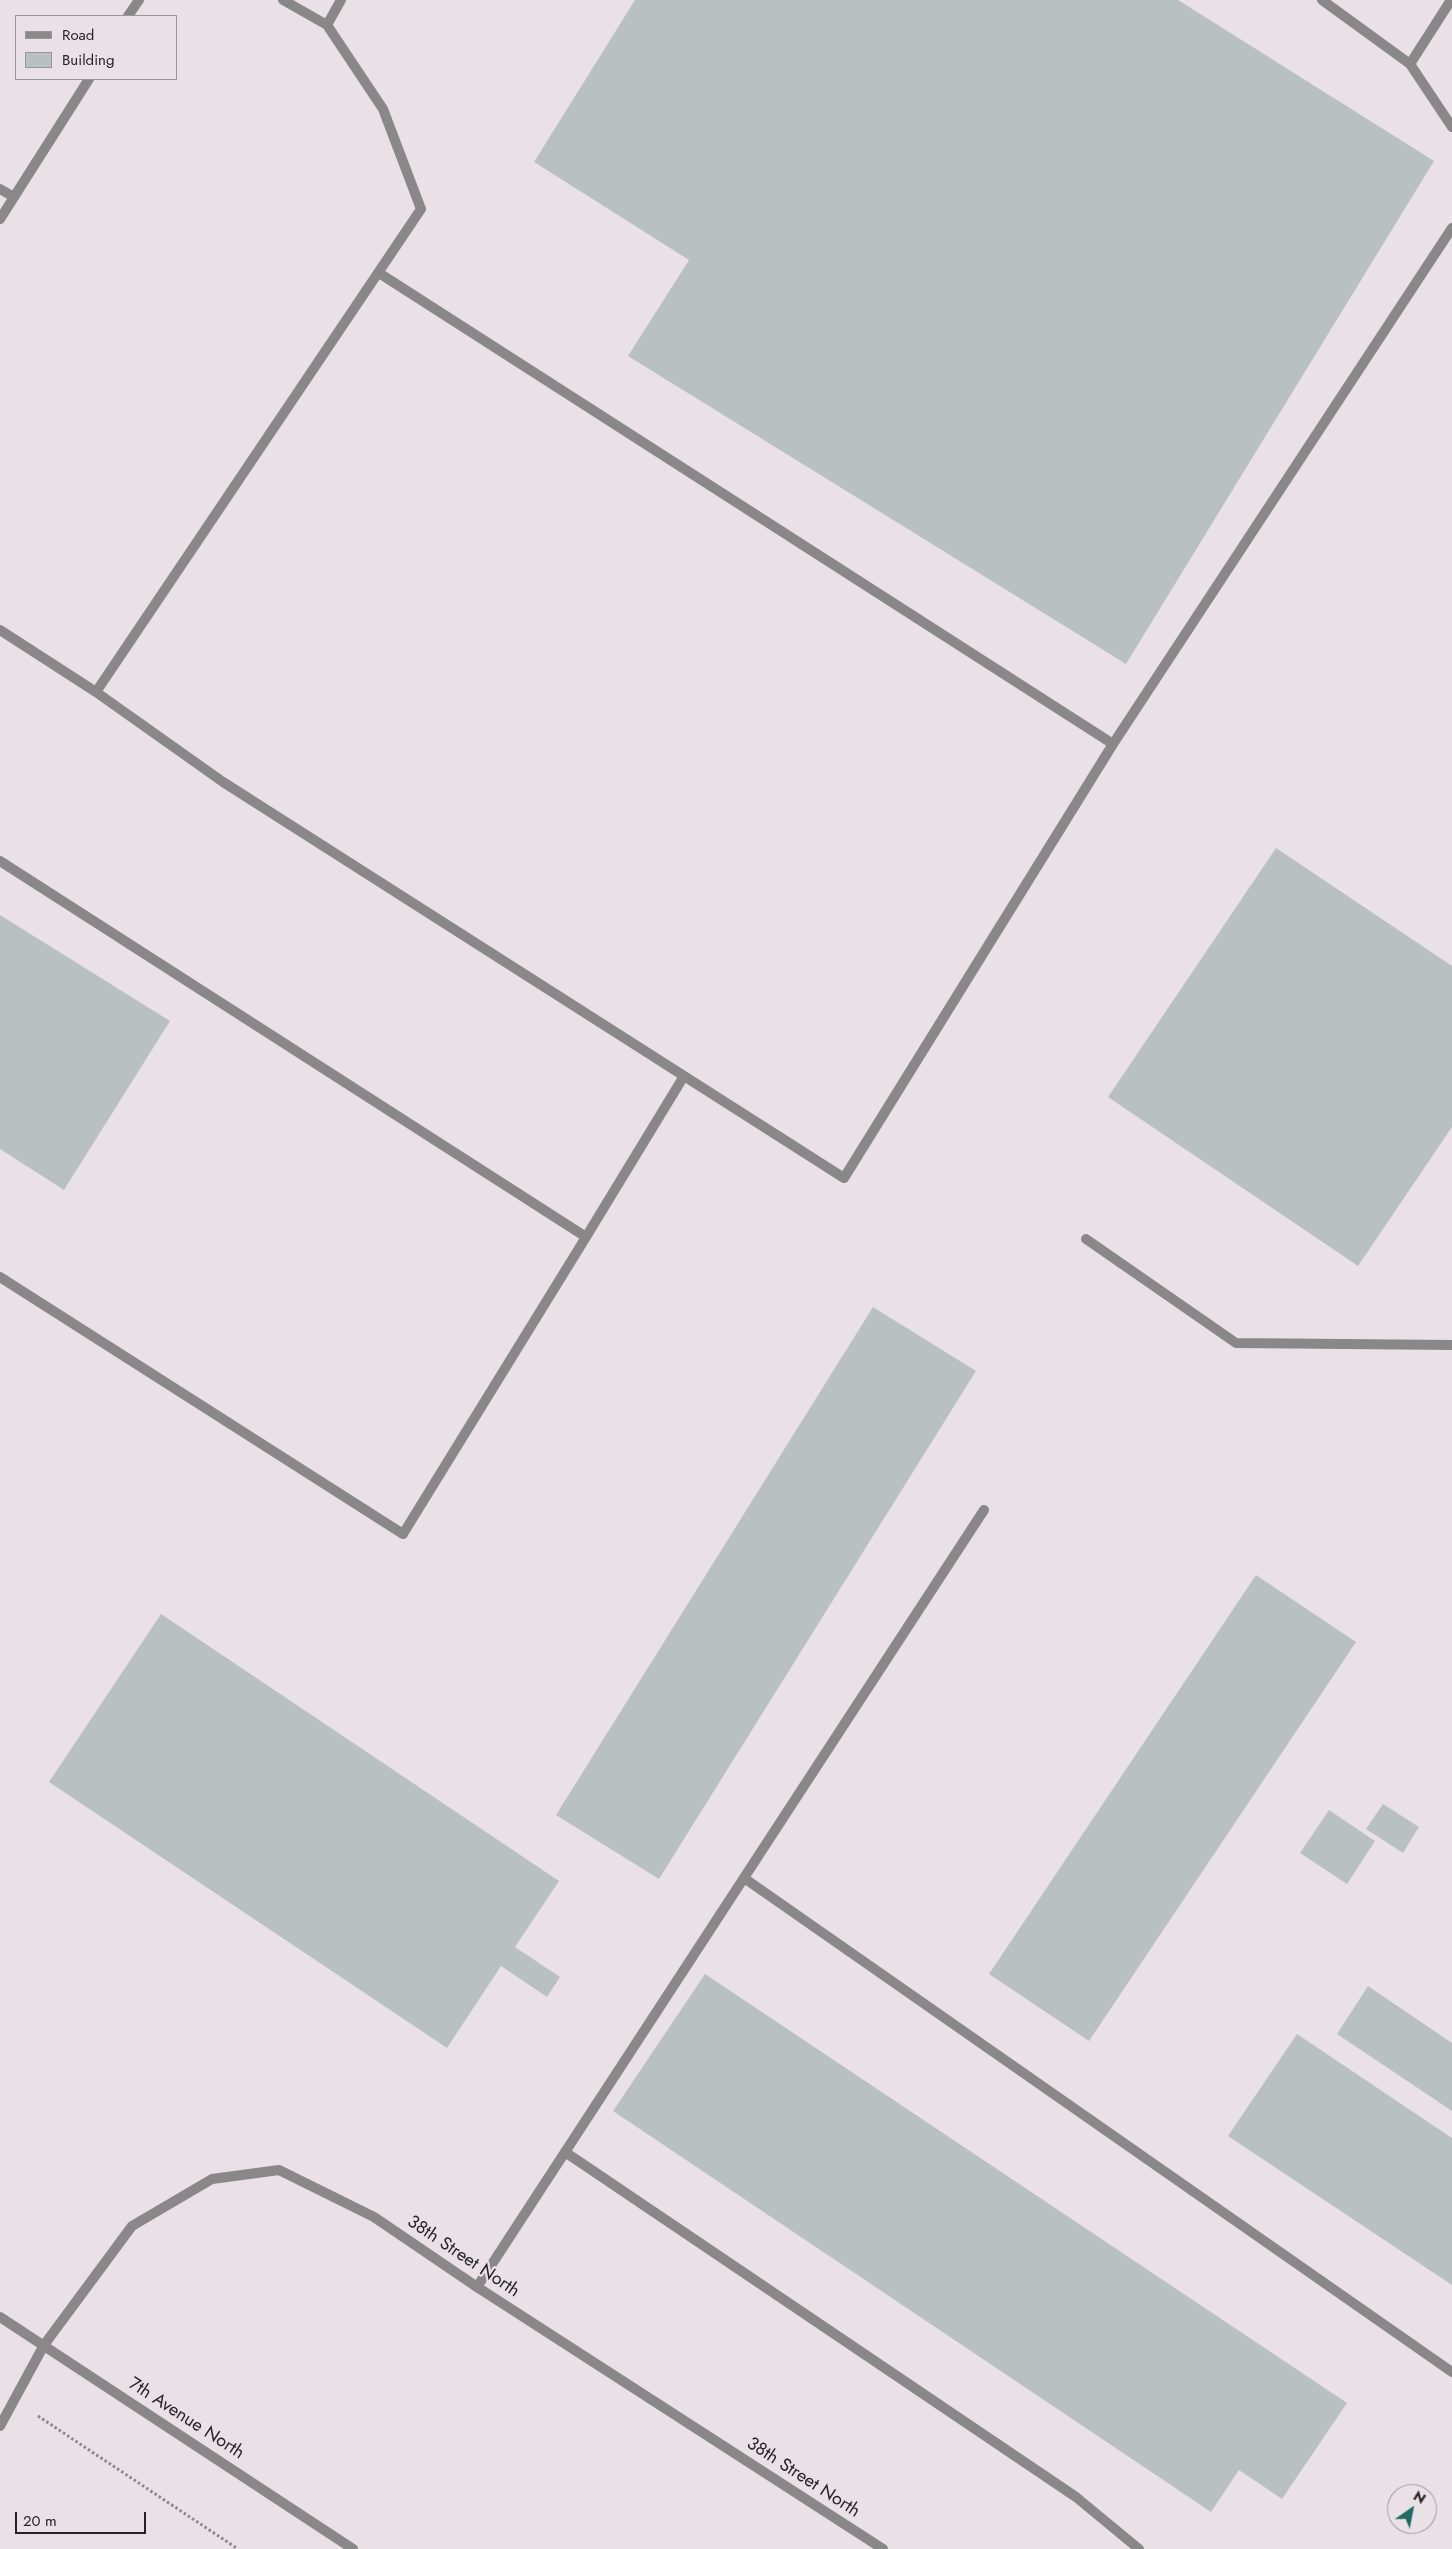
<!DOCTYPE html>
<style>
body{margin:0}
#map{position:relative;width:1452px;height:2549px;overflow:hidden;background:#e9e1e5;font-family:Jost,sans-serif}
canvas{display:block}
.legend{position:absolute;left:15px;top:15px;width:162px;height:65px;box-sizing:border-box;background:#e9e1e5;border:1px solid #9b9598;margin:0;padding:6px 9px;list-style:none;font-size:15px;color:#252324}
.legend li{display:flex;align-items:center;gap:10px;height:25px}
.legend b{width:25px;border:1px solid #9b9598}
.north{position:absolute;left:1387px;top:2484px;width:50px;height:50px;box-sizing:border-box;background:#e9e1e5;border:1px solid #9b9598;border-radius:50%;rotate:33deg;font-size:14px;font-weight:700;line-height:20px;text-align:center;color:#252324}
.north::after{content:'';display:block;margin:auto;width:18px;height:22px;background:#206a64;clip-path:polygon(50% 0,100% 100%,50% 72%,0 100%)}
.scale{position:absolute;left:15px;top:2512px;width:131px;height:22px;box-sizing:border-box;border:2px solid #252324;border-top:0;padding-left:6px;font-size:15px;line-height:18px;white-space:nowrap;color:#252324;-webkit-text-stroke:4px #e9e1e5;paint-order:stroke}
</style>
<div id="map">
<canvas width="1452" height="2549"></canvas>
<ul class="legend">
<li><b style="height:6px;background:#8a8788"></b>Road</li>
<li><b style="height:14px;background:#b9c1c0"></b>Building</li>
</ul>
<div class="north">N</div>
<div class="scale">20 m</div>
</div>
<script>
const ctx = document.querySelector('canvas').getContext('2d');
ctx.lineJoin = 'round';
function fillPath(path, color) { ctx.fillStyle = color; ctx.fill(path, 'evenodd'); }
const poly = rows => new Path2D(rows.map(r => 'M' + r).join(''));
function stroke(path, color, width, dash) { ctx.strokeStyle = color; ctx.lineWidth = width; ctx.lineCap = dash ? 'butt' : 'round'; ctx.setLineDash(dash || []); ctx.stroke(path); }
function drawText(font, color, halo, rows, align = 'center') {
  ctx.font = font + ' Jost,sans-serif'; ctx.lineWidth = 4.5; ctx.setLineDash([]); ctx.textBaseline = 'middle'; ctx.strokeStyle = halo; ctx.fillStyle = color; for (const [text, x, y, turn = 0] of rows) {
    ctx.save(); ctx.translate(x, y); ctx.rotate((+turn || 0) * Math.PI / 180); ctx.textAlign = isNaN(turn) ? turn : align; if (halo) ctx.strokeText(text, 0, 0); ctx.fillText(text, 0, 0); ctx.restore();
  }
}
const building = poly([
 [635,0,1178,0,1434,161,1126,664,628,356,689,260,534,162],
 [1276,848,1452,966,1452,1127,1358,1266,1108,1097],
 [0,915,170,1021,64,1190,0,1149],
 [873,1307,976,1371,659,1879,556,1815],
 [1256,1575,1356,1642,1089,2041,989,1974],
 [161,1614,559,1881,515,1947,560,1977,547,1997,501,1966,447,2048,49,1782],
 [1383,1804,1419,1827,1403,1853,1366,1829],
 [1329,1810,1375,1841,1347,1884,1300,1853],
 [705,1974,1347,2403,1282,2499,1239,2470,1211,2512,613,2111],
 [1368,1986,1452,2043,1452,2111,1337,2034],
 [1297,2034,1452,2138,1452,2285,1228,2136]
]);
const path = poly([
 [38,2416,238,2549]
]);
const service = poly([
 [283,0,327,25,341,0],
 [1322,0,1410,64,1451,0],
 [1410,64,1452,127],
 [0,189,14,197],
 [379,273,1113,744,1452,228],
 [0,630,96,692,421,209,383,109,327,25],
 [96,692,223,782,844,1178,1113,744],
 [0,861,586,1237,684,1076],
 [1086,1239,1236,1343,1452,1345],
 [0,1277,403,1534,586,1237],
 [744,1878,1452,2372],
 [565,2152,1076,2497,1139,2549],
 [477,2287,984,1510]
]);
const minor = poly([
 [128,16,139,0],
 [0,219,89,79],
 [0,2426,44,2345,132,2226,212,2179,279,2170,374,2217,477,2287,883,2549]
]);
const tertiary = poly([
 [0,2317,353,2549]
]);
const streetNames = [
 ["38th Street North",463,2257,34],
 ["7th Avenue North",186,2419,33],
 ["38th Street North",803,2478,33]
];
fillPath(building, '#b9c1c0');
stroke(path, '#8d888b', 3, [2.5, 2.5]);
stroke(service, '#8a8788', 10);
stroke(minor, '#8a8788', 10);
stroke(tertiary, '#8a8788', 10);
drawText('18px', '#252324', '#e9e1e5', streetNames);
</script>
